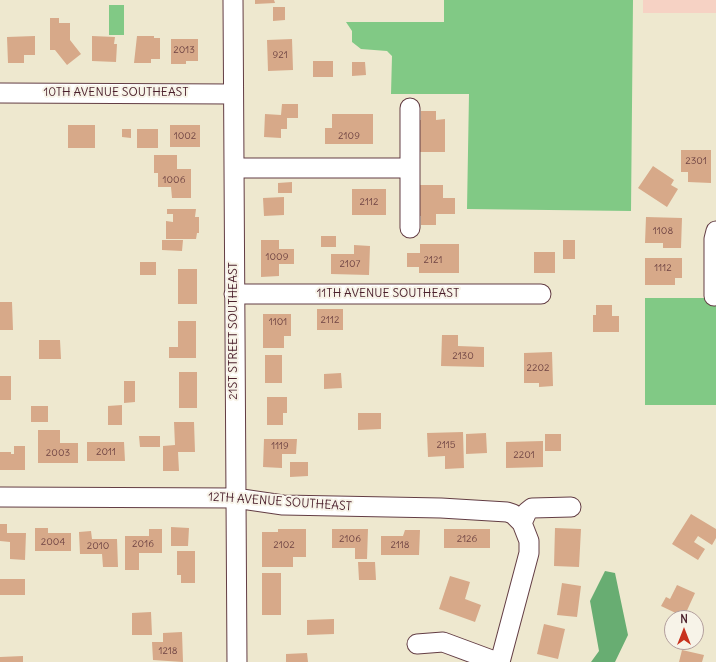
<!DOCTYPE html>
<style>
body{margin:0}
#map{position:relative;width:716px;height:662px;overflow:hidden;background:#eee8cf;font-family:Delius,sans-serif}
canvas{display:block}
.north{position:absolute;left:664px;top:610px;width:40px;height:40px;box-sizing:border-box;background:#f7f3e8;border:1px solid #b29e9c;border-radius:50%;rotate:0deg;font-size:11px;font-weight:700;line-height:16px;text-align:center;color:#4a1f2b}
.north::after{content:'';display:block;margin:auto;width:14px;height:18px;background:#c8321e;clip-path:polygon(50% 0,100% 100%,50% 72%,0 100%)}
</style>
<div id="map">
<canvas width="716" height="662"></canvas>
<div class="north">N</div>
</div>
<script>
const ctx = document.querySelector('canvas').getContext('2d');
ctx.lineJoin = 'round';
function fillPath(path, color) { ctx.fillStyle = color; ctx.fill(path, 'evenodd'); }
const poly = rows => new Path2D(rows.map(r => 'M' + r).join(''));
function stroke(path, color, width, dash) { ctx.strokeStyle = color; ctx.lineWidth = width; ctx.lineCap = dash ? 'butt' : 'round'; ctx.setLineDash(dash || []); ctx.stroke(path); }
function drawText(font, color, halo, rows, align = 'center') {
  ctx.font = font + ' Delius,sans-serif'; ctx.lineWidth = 4; ctx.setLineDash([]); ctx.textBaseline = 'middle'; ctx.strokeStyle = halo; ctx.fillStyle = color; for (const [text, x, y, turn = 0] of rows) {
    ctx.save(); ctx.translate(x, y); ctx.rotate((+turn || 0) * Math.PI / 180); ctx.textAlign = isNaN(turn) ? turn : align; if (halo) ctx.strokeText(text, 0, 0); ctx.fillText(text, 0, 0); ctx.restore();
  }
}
const built = poly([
 [643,0,716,0,716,13,643,13]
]);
const green = poly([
 [444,0,633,0,631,211,467,209,469,94,391,94,392,56,387,51,361,49,352,42,352,31,346,22,444,22],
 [109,5,124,5,124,35,109,35],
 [645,298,716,298,716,405,645,405]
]);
const forest = poly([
 [605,571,615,573,628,635,615,662,591,662,599,651,590,601]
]);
const building = poly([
 [255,0,274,0,275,3,255,4],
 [273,7,285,7,285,20,273,21],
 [50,18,59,18,59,23,70,23,70,40,81,54,67,65,55,50,50,50],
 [35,36,35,55,24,55,24,63,8,63,7,37],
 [92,36,115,37,114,44,117,44,116,62,92,61],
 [137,36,154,36,154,38,160,38,160,59,151,59,151,63,134,63],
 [171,39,198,39,198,61,186,61,186,64,171,64],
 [292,39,293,70,268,71,267,40],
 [313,61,333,61,333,77,313,77],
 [352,62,365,62,366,75,352,76],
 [282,104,298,104,298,118,287,118,287,129,281,129,281,138,264,137,265,114,281,115],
 [421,111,436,111,436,120,445,119,445,152,419,152,415,120,421,120],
 [332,114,373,114,373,144,325,144,325,128,332,128],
 [68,125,95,125,95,148,68,148],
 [170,125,200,125,200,147,170,147],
 [122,129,131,129,131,138,122,137],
 [137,129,158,129,158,148,137,148],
 [681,150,711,150,711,183,688,182,688,172,681,172],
 [154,155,177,155,177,169,191,169,191,198,172,198,171,187,158,187,158,173,154,173],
 [653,166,674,180,671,185,678,189,667,207,638,188],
 [292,182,292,193,278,193,278,183],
 [419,185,443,185,443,198,455,198,455,214,436,214,436,225,421,225,421,216,415,216],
 [352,189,386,189,386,215,352,215],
 [284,197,284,215,264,216,263,198],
 [167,209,196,209,195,217,199,217,199,233,197,233,196,239,166,239,166,221,173,222,173,214,167,214],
 [646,217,682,218,681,248,663,248,663,243,645,243],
 [321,236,336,236,336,247,321,247],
 [162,240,183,240,182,251,162,250],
 [261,240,279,240,279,249,294,249,294,264,279,264,279,276,261,277],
 [563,240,575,240,575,259,563,259],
 [420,244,459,244,459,273,419,273,419,267,407,267,407,253,420,253],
 [354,245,370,246,369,275,331,274,331,254,354,254],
 [534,252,555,252,555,273,534,273],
 [645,258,682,258,682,278,675,278,675,285,645,285],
 [140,262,156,262,156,275,140,275],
 [178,269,197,269,197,304,178,304],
 [0,302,12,302,13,330,0,330],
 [596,305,612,305,612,316,619,316,619,332,593,332,593,315,596,315],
 [317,309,343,309,343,330,317,330],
 [263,314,291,314,291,336,284,336,284,348,263,348],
 [178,321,196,321,196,358,169,358,169,347,178,347],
 [442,335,458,335,458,346,484,347,484,367,441,366],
 [39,340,60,340,61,359,39,359],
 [552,352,553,386,539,387,539,383,524,383,524,353],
 [265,355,282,355,282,383,265,383],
 [179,372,197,372,197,408,179,408],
 [341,373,342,388,324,389,324,374],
 [0,376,11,376,11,400,0,400],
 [124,381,135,381,135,402,124,403],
 [267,397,287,397,287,413,283,413,283,425,267,425],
 [122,405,122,425,108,425,108,406],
 [31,406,48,406,48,422,31,422],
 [358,413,381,413,381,429,358,430],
 [174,422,194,422,195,452,178,452,179,471,163,471,163,446,175,445],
 [38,430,60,430,60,443,78,443,78,463,38,463],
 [463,432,464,468,445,469,445,456,428,457,427,433],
 [486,433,487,453,466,454,466,434],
 [545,434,561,434,561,451,545,451],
 [139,436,160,436,160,447,140,447],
 [264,439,297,439,296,454,282,454,282,468,263,467],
 [543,441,543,467,506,468,506,442],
 [87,442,124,442,125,461,87,461],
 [14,446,25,446,25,470,0,470,0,452,11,452,11,454,14,454],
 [290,462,308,462,308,476,290,477],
 [691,514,716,529,716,538,712,545,698,536,694,542,705,549,698,560,672,544],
 [0,524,7,524,7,533,26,533,25,560,10,559,10,542,0,541],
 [171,527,189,528,188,546,171,546],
 [35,528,48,528,48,533,71,533,71,551,35,551],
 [555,528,581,529,579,567,554,566],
 [149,529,162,529,162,553,139,553,139,570,125,570,125,536,149,536],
 [278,529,306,529,306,557,293,557,293,567,262,567,262,532,278,532],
 [332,529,368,529,367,559,355,559,355,548,332,548],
 [444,529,490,529,490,548,444,548],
 [405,530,420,530,419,555,381,555,381,536,403,536],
 [91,531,92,539,117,539,118,567,103,567,102,554,80,554,79,532],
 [177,551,195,551,195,583,181,583,181,575,177,575],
 [358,562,375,562,376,580,359,580],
 [262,573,281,573,281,615,262,615],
 [450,576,470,582,465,599,481,605,475,622,439,609],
 [0,579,25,579,25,595,0,595],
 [562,583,581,586,577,617,557,615],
 [677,585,695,593,684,617,661,606,666,597,670,599],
 [151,612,152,635,132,635,132,613],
 [334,619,334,634,307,635,307,620],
 [544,624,565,629,558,659,537,654],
 [182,632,183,662,153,660,152,642,163,642,163,633],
 [682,650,704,655,702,662,679,662],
 [307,653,308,662,286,662,286,654],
 [23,656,23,662,0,662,0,657]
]);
const minor = poly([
 [233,0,237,662],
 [0,93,232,94],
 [410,108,410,228],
 [234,168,410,168],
 [234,294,541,294],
 [714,296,714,239,716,231],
 [0,497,235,498,283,505,441,508,507,512,513,514,522,523,529,541,529,553,500,662],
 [522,523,527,512,532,508,571,507],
 [417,644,443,642,497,662]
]);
const numberNames = [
 ["2013",184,50],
 ["921",280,55],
 ["1002",185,136],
 ["2109",349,136],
 ["2301",696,161],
 ["1006",174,180],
 ["2112",369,202],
 ["1108",663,231],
 ["1009",277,257],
 ["2121",433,260],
 ["2107",350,264],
 ["1112",663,268],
 ["2112",330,320],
 ["1101",278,322],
 ["2130",463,356],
 ["2202",538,368],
 ["2115",446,445],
 ["1119",280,446],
 ["2011",106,452],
 ["2003",58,453],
 ["2201",524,455],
 ["2106",350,539],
 ["2126",467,539],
 ["2004",53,542],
 ["2016",143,544],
 ["2102",284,545],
 ["2118",400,545],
 ["2010",98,546],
 ["1218",168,651]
];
const streetNames = [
 ["10TH AVENUE SOUTHEAST",116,93],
 ["11TH AVENUE SOUTHEAST",388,294],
 ["21ST STREET SOUTHEAST",234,331,-90],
 ["12TH AVENUE SOUTHEAST",280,502,4]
];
fillPath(built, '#f6d2c4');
fillPath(green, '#81c985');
fillPath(forest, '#68ad72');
fillPath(building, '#d7a989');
stroke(minor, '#633d44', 21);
stroke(minor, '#fff', 19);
drawText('10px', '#6d4242', null, numberNames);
drawText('12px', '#4a1f2b', '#f7f3e8', streetNames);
</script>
